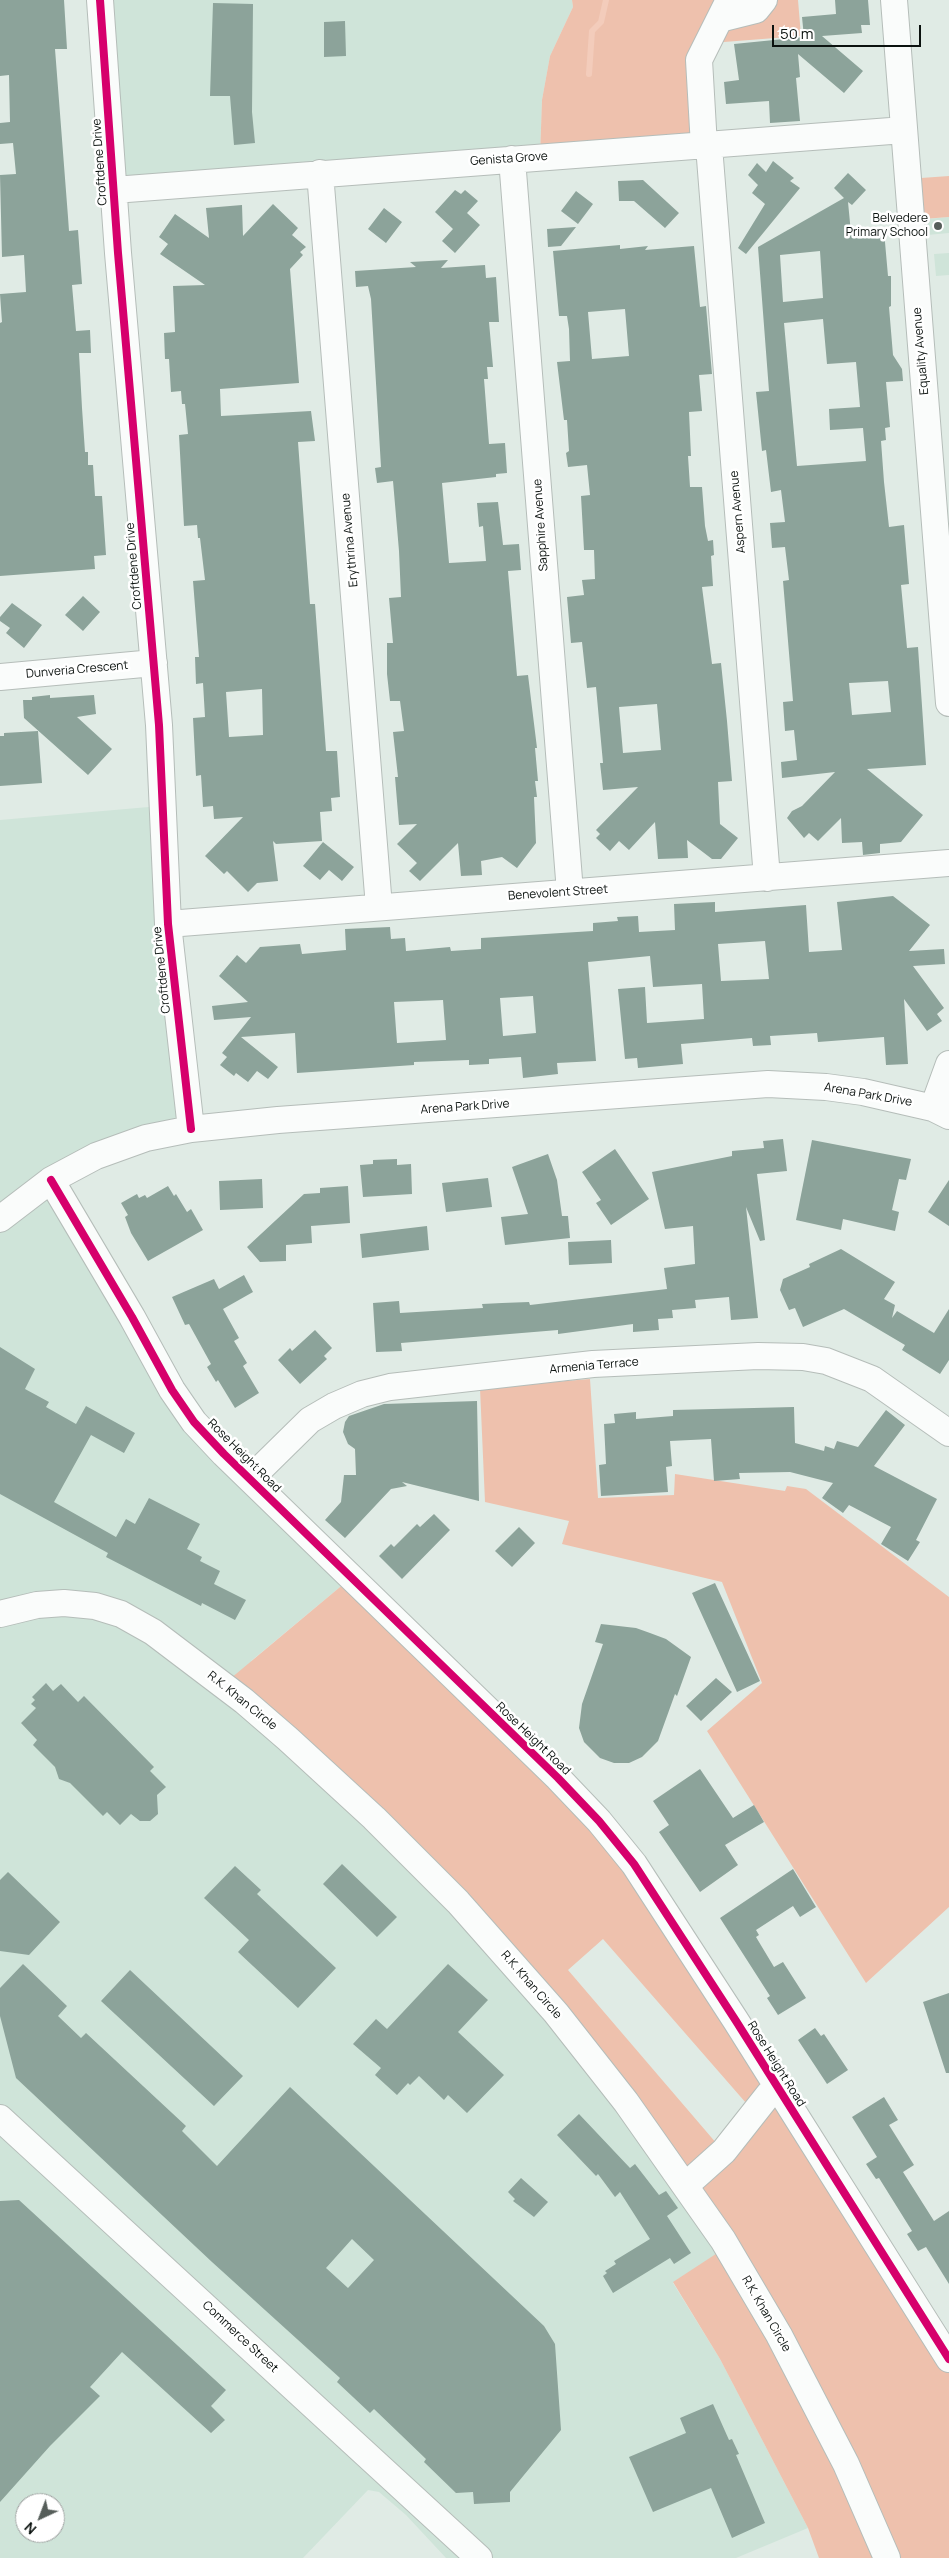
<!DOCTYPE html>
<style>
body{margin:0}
#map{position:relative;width:949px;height:2558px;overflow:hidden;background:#e0ebe5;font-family:Manrope,sans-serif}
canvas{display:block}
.north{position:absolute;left:15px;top:2493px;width:50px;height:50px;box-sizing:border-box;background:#fff;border:1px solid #9da09f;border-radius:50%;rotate:223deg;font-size:14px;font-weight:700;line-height:20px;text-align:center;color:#0b120f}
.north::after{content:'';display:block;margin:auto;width:18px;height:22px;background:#565e5a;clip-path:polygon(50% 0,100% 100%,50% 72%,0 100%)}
.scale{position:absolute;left:772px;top:25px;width:149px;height:22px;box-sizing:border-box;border:2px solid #0b120f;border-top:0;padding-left:6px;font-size:15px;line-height:18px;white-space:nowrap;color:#0b120f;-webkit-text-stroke:4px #fff;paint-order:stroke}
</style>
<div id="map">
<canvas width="949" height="2558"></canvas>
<div class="north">N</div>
<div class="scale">50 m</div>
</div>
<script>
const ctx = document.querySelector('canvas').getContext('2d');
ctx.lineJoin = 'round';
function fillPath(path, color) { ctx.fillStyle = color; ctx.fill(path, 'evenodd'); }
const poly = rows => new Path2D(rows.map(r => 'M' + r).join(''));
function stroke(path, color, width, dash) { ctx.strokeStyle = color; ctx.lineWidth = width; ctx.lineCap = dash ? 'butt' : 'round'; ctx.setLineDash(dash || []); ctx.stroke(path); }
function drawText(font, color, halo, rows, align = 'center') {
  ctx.font = font + ' Manrope,sans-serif'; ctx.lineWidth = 5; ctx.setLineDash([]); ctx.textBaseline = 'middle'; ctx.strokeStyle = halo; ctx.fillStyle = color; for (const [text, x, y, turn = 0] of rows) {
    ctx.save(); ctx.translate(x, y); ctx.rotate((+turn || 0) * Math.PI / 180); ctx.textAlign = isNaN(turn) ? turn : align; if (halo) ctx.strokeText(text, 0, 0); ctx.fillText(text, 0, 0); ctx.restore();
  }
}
const built = poly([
 [99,0,572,0,573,7,550,56,542,100,540,156,113,190],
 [949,217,949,233,927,235,926,219],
 [949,253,949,275,936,276,934,254],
 [160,806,191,1129,53,1180,174,1390,352,1577,251,1661,454,1901,726,2248,673,2283,720,2359,808,2528,736,2558,446,2558,406,2515,379,2492,368,2490,303,2558,0,2558,0,820],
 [25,2503,55,2503,55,2533,25,2533]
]);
const green = poly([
 [572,0,798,0,801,36,711,43,705,146,540,156,542,100,550,56,573,7],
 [949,176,949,217,910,220,907,179],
 [590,1379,598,1498,674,1495,675,1474,785,1491,787,1486,806,1489,949,1597,949,1907,866,1983,707,1731,762,1683,722,1582,562,1544,569,1521,485,1502,480,1388],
 [352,1577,600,1820,949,2358,949,2558,819,2558,808,2528,720,2359,673,2282,725,2248,554,2013,224,1684],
 [603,1939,753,2111,723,2151,568,1970]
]);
const stream = poly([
 [589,74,592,31,601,22,606,0]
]);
const building = poly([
 [0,0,64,0,67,49,55,49,68,217,69,231,78,230,82,284,72,285,76,331,90,330,91,353,79,353,82,408,85,452,88,452,88,465,93,465,95,496,102,496,106,555,94,556,95,569,0,576,0,323,2,322,0,294,26,292,24,255,2,257,0,175,16,174,13,143,0,144,0,123,10,122,9,75,0,76],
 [835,0,868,0,870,25,861,25,862,33,822,36,863,71,844,93,798,54,800,77,796,78,800,121,770,123,769,101,726,104,724,82,739,80,734,44,804,37,802,17,836,14],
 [213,3,253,4,252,112,255,143,234,145,230,96,210,96],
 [345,21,346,56,324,57,324,22],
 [773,161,794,178,790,181,800,188,746,254,738,248,765,204,752,193,758,185,748,175,757,163,766,172],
 [848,173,866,190,852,205,848,202,851,233,884,231,888,276,891,276,891,306,889,307,893,355,902,369,903,381,886,382,890,427,885,428,886,440,881,441,884,482,889,527,904,525,909,584,901,585,907,648,918,647,926,765,867,769,923,815,901,842,880,844,880,853,863,855,862,842,842,843,841,818,818,841,809,833,804,838,787,818,792,811,802,806,835,772,782,778,781,762,797,760,794,730,785,731,783,702,793,701,783,581,789,580,785,547,772,548,770,523,785,522,781,490,771,492,766,450,762,451,756,392,769,391,758,247,844,198,834,188],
 [820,251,823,298,783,302,780,255],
 [823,319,827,364,856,362,860,407,829,409,830,430,863,428,866,461,797,466,784,323],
 [888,681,891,712,852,715,849,683],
 [643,180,679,213,665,228,634,201,619,201,618,181],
 [455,190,461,194,465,190,478,201,467,213,480,225,455,253,442,241,453,229,435,212],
 [576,191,593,204,578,224,561,211],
 [273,204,298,228,292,235,306,247,300,252,303,255,290,269,299,383,220,389,221,416,311,411,315,441,298,442,310,604,315,604,326,751,337,751,340,797,331,798,332,811,320,812,322,841,276,844,273,841,278,881,257,883,248,892,227,871,224,874,205,856,243,817,214,819,213,806,203,807,201,775,196,776,193,718,205,717,203,683,196,684,195,657,199,657,193,581,205,580,200,538,198,538,197,525,184,526,179,435,188,434,185,404,182,404,181,391,171,392,169,359,165,359,164,333,175,332,173,286,205,285,160,254,168,244,159,237,175,214,209,238,206,208,242,205,243,236],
 [262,689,263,735,229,737,226,692],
 [384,208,402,222,386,243,368,229],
 [576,227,561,246,548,247,547,229],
 [620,245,620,249,648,246,645,250,694,246,700,307,706,306,712,374,699,375,702,411,689,412,691,456,688,456,690,487,702,487,705,526,708,541,713,540,714,555,711,556,713,586,702,587,712,664,721,663,727,721,732,781,718,782,720,824,738,838,721,859,712,859,687,840,688,858,658,859,655,822,629,850,619,841,610,851,596,838,600,834,596,830,638,787,603,790,600,763,603,763,596,687,587,688,582,642,571,643,567,597,584,595,582,580,595,579,594,550,584,550,581,496,590,495,587,465,568,467,566,453,569,451,567,420,564,420,557,362,570,361,569,329,567,316,559,316,553,251],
 [625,309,629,356,592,359,588,312],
 [657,704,661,750,623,753,619,707],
 [448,260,441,268,485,265,486,278,496,277,499,322,489,322,493,367,487,367,488,379,484,379,489,444,505,443,507,473,496,474,496,477,442,483,449,563,486,561,483,526,479,527,477,503,498,502,503,545,519,544,521,570,508,571,517,676,528,675,537,748,535,748,538,781,535,781,537,797,534,797,536,843,517,868,502,857,481,861,482,875,461,876,458,843,420,881,409,871,417,863,397,844,417,824,399,825,395,777,398,777,393,732,404,731,400,701,390,701,387,674,387,643,393,643,389,598,401,597,399,551,393,481,377,483,375,468,381,467,371,299,368,286,356,287,355,271,416,267,410,262],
 [83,596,100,612,83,631,65,615],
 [12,603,42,625,24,648,6,633,10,628,0,621,0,617],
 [50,695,50,698,94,695,96,714,77,717,112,749,88,775,24,718,23,700,32,700,32,697],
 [38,731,42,783,0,786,0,736,4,736,4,733],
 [323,842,354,867,342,881,329,870,320,880,303,866],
 [893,896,930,925,909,951,944,949,945,964,913,966,944,1008,937,1014,942,1021,927,1031,904,999,908,1064,886,1065,884,1037,818,1042,817,1033,770,1036,771,1045,753,1046,752,1038,681,1044,683,1064,638,1068,637,1058,625,1059,618,989,645,987,647,1023,704,1019,702,984,653,987,650,956,588,962,596,1061,557,1063,558,1074,523,1078,521,1057,489,1059,489,1064,469,1065,469,1060,414,1062,414,1065,297,1073,295,1033,241,1037,278,1067,268,1079,257,1071,248,1082,236,1073,234,1076,220,1065,227,1057,222,1053,251,1017,214,1020,212,1006,248,1002,219,976,237,955,246,963,260,947,300,944,302,954,346,950,345,929,390,927,391,939,405,938,406,951,450,947,451,951,481,949,481,938,593,931,593,923,618,921,617,917,638,916,639,932,675,930,674,904,715,902,715,912,806,905,809,952,842,950,837,902],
 [765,941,769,979,721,981,718,944],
 [533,996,536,1033,503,1036,500,998],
 [443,1000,446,1040,397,1043,394,1002],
 [783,1139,787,1171,757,1174,765,1240,760,1241,746,1207,758,1318,731,1320,729,1297,695,1300,696,1308,672,1310,673,1318,658,1319,659,1330,633,1332,633,1324,558,1334,558,1330,401,1343,402,1351,376,1352,373,1303,399,1301,400,1313,483,1308,482,1304,502,1303,529,1302,530,1305,667,1289,664,1268,695,1264,693,1226,665,1229,652,1172,732,1156,732,1151,764,1148,763,1141],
 [812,1140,911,1159,906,1180,899,1179,892,1210,899,1212,895,1231,843,1219,841,1230,796,1220],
 [615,1149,649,1199,611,1225,596,1203,601,1200,582,1172],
 [548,1154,557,1180,562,1216,568,1216,570,1238,505,1245,501,1217,528,1214,512,1167],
 [397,1159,397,1165,411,1164,412,1194,363,1197,360,1165,373,1164,373,1160],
 [488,1178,492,1207,446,1212,442,1183],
 [262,1179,263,1208,220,1210,219,1181],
 [949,1180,949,1226,928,1212],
 [168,1186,174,1196,176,1194,187,1212,191,1209,203,1230,148,1261,131,1233,125,1217,128,1215,121,1203,137,1194,139,1198,145,1195,147,1198],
 [348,1186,350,1223,311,1226,312,1243,286,1245,286,1261,260,1262,247,1247,304,1194,320,1193,320,1188],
 [427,1226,429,1250,362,1258,360,1234],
 [611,1240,612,1263,569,1265,568,1242],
 [841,1249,895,1282,884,1299,895,1305,892,1318,897,1311,934,1333,949,1309,949,1360,940,1374,902,1350,905,1345,844,1309,803,1327,795,1308,789,1310,780,1290,783,1279,810,1267,809,1264],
 [244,1275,253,1292,223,1309,239,1338,234,1341,247,1363,243,1366,259,1393,235,1408,218,1380,216,1382,207,1367,211,1364,189,1324,185,1325,172,1297,214,1279,219,1289],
 [315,1330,332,1348,324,1356,327,1359,300,1384,278,1360,290,1348,292,1351],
 [0,1347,35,1369,25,1389,49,1402,46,1407,76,1424,86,1406,135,1433,124,1453,91,1435,54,1502,116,1537,126,1519,135,1524,149,1498,200,1524,187,1549,202,1557,200,1561,220,1571,214,1584,246,1600,235,1620,202,1603,201,1606,106,1557,108,1553,0,1494],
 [477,1401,479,1501,402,1482,407,1486,391,1489,345,1538,325,1520,341,1502,344,1475,356,1475,355,1449,348,1444,343,1432,345,1422,349,1416,384,1404],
 [794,1407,795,1443,824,1451,825,1446,834,1449,837,1441,858,1447,886,1410,905,1425,874,1466,937,1499,916,1540,920,1542,908,1561,881,1544,891,1527,849,1505,843,1513,822,1498,833,1483,790,1472,739,1473,740,1479,714,1481,711,1439,670,1441,672,1466,666,1467,668,1492,601,1496,599,1465,606,1464,604,1424,615,1423,614,1414,636,1412,636,1419,673,1416,673,1410],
 [434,1514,450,1530,402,1579,379,1556,391,1544,394,1547,417,1524,420,1527],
 [519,1527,535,1543,512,1567,495,1551],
 [715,1583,760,1681,737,1692,692,1593],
 [601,1624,636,1628,650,1633,666,1639,691,1657,677,1696,675,1694,658,1741,642,1757,629,1763,614,1763,600,1758,584,1742,579,1728,582,1704,603,1644,595,1642],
 [716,1678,732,1692,701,1721,686,1706],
 [46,1683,53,1691,61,1684,78,1702,84,1696,154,1767,150,1771,166,1787,157,1795,158,1814,150,1821,140,1821,131,1814,120,1825,107,1812,103,1816,70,1783,59,1779,55,1767,33,1745,37,1740,21,1723,36,1708,31,1704,35,1700,32,1697],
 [700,1769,733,1818,754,1805,764,1822,725,1845,738,1865,700,1892,659,1832,669,1825,653,1801],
 [342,1864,397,1917,377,1937,323,1884],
 [235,1866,261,1890,257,1894,336,1968,298,2008,238,1952,249,1940,204,1898],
 [793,1869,816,1907,800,1917,793,1906,756,1930,759,1935,756,1937,774,1967,783,1962,806,1998,778,2015,767,1998,770,1996,720,1918],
 [8,1872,60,1922,29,1955,0,1951,0,1880],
 [23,1964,67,2006,58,2016,81,2038,86,2033,186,2126,182,2131,217,2166,290,2087,544,2326,555,2344,561,2430,510,2492,510,2502,474,2504,473,2492,456,2493,424,2462,426,2459,374,2409,370,2413,337,2382,340,2378,212,2262,16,2078,0,2016,0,1988],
 [352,2239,374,2260,348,2288,326,2268],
 [448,1964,488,2000,458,2032,504,2075,467,2113,448,2095,444,2100,419,2076,410,2085,408,2083,397,2095,375,2075,381,2068,353,2044,376,2019,387,2029],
 [130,1970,243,2076,214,2106,101,2001],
 [949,1993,949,2073,946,2073,923,2002],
 [815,2028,821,2036,824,2034,848,2070,827,2084,798,2040],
 [884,2097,898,2120,889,2125,914,2165,903,2172,934,2221,949,2211,949,2284,926,2247,918,2251,907,2234,912,2231,879,2178,876,2179,866,2164,877,2157,852,2117],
 [579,2114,630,2168,635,2164,659,2195,666,2191,678,2208,667,2216,691,2253,674,2264,670,2258,613,2293,603,2276,607,2273,605,2271,616,2264,614,2261,650,2239,620,2192,615,2197,598,2174,596,2176,557,2135],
 [521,2178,548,2202,534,2217,513,2201,515,2199,508,2192],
 [19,2200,226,2390,211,2406,225,2420,211,2433,122,2352,90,2387,100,2396,50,2446,0,2502,0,2201],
 [713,2404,729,2440,732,2439,739,2454,736,2455,765,2523,732,2538,711,2488,653,2512,629,2457,686,2433,680,2418]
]);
const minor = poly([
 [100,0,118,253,159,725,168,924,191,1129],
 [894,0,949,703],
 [720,19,756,10,764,0],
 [704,146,699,60,729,0],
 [709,146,767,878],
 [512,159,570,892],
 [320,173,379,907],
 [114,190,904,130],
 [0,677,154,663],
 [168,924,949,863],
 [933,1108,949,1064],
 [51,1180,132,1317,172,1390,194,1422,224,1454,558,1778,599,1821,634,1864,736,2021,949,2359],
 [0,1219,51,1180,96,1156,146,1138,191,1129,278,1120,768,1084,826,1087,863,1092,933,1108,949,1116],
 [250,1479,310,1420,334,1406,362,1394,390,1387,593,1364,758,1356,803,1357,826,1361,872,1379,949,1433],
 [0,1614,37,1605,64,1603,95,1606,121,1614,153,1632,244,1701,288,1739,374,1818,458,1902,556,2013,626,2102,723,2240,779,2335,846,2464,887,2558],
 [0,2118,479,2558],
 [685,2186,724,2151,769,2094,778,2088]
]);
const cycleway = poly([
 [100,0,118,253,159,725,168,924,191,1129],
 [51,1180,132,1317,172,1390,194,1422,224,1454,558,1778,599,1821,634,1864,736,2021,949,2359]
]);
const markers = [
 [938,226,5,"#565e5a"]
];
const streetNames = [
 ["Genista Grove",509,159,-4],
 ["Croftdene Drive",100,162,-94],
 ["Equality Avenue",921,351,-95],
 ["Aspern Avenue",738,512,-95],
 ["Sapphire Avenue",541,525,-94],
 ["Erythrina Avenue",350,540,-95],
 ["Croftdene Drive",134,566,-95],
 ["Dunveria Crescent",77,670,-5],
 ["Benevolent Street",558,893,-4],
 ["Croftdene Drive",162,970,-96],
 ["Arena Park Drive",868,1095,10],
 ["Arena Park Drive",465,1107,-4],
 ["Armenia Terrace",594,1366,-5],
 ["Rose Height Road",244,1456,45],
 ["R.K. Khan Circle",242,1701,39],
 ["Rose Height Road",533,1739,44],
 ["R.K. Khan Circle",531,1985,49],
 ["Rose Height Road",776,2064,58],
 ["R.K. Khan Circle",766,2314,60],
 ["Commerce Street",240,2337,43]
];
const poiNames = [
 ["Belvedere",928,219],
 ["Primary School",928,233]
];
fillPath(built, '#cfe4d9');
fillPath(green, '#eec1ad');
stroke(stream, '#f3ccbb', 6);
fillPath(building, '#8ca39a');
stroke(minor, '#b5bdb9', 28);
stroke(minor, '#fafcfb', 26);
stroke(cycleway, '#d6006c', 8);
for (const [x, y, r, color] of markers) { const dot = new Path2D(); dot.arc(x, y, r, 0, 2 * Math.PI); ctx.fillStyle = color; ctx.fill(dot); stroke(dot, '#fff', 2); }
drawText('12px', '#0b120f', '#fff', streetNames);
drawText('12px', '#0b120f', '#fff', poiNames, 'right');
</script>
